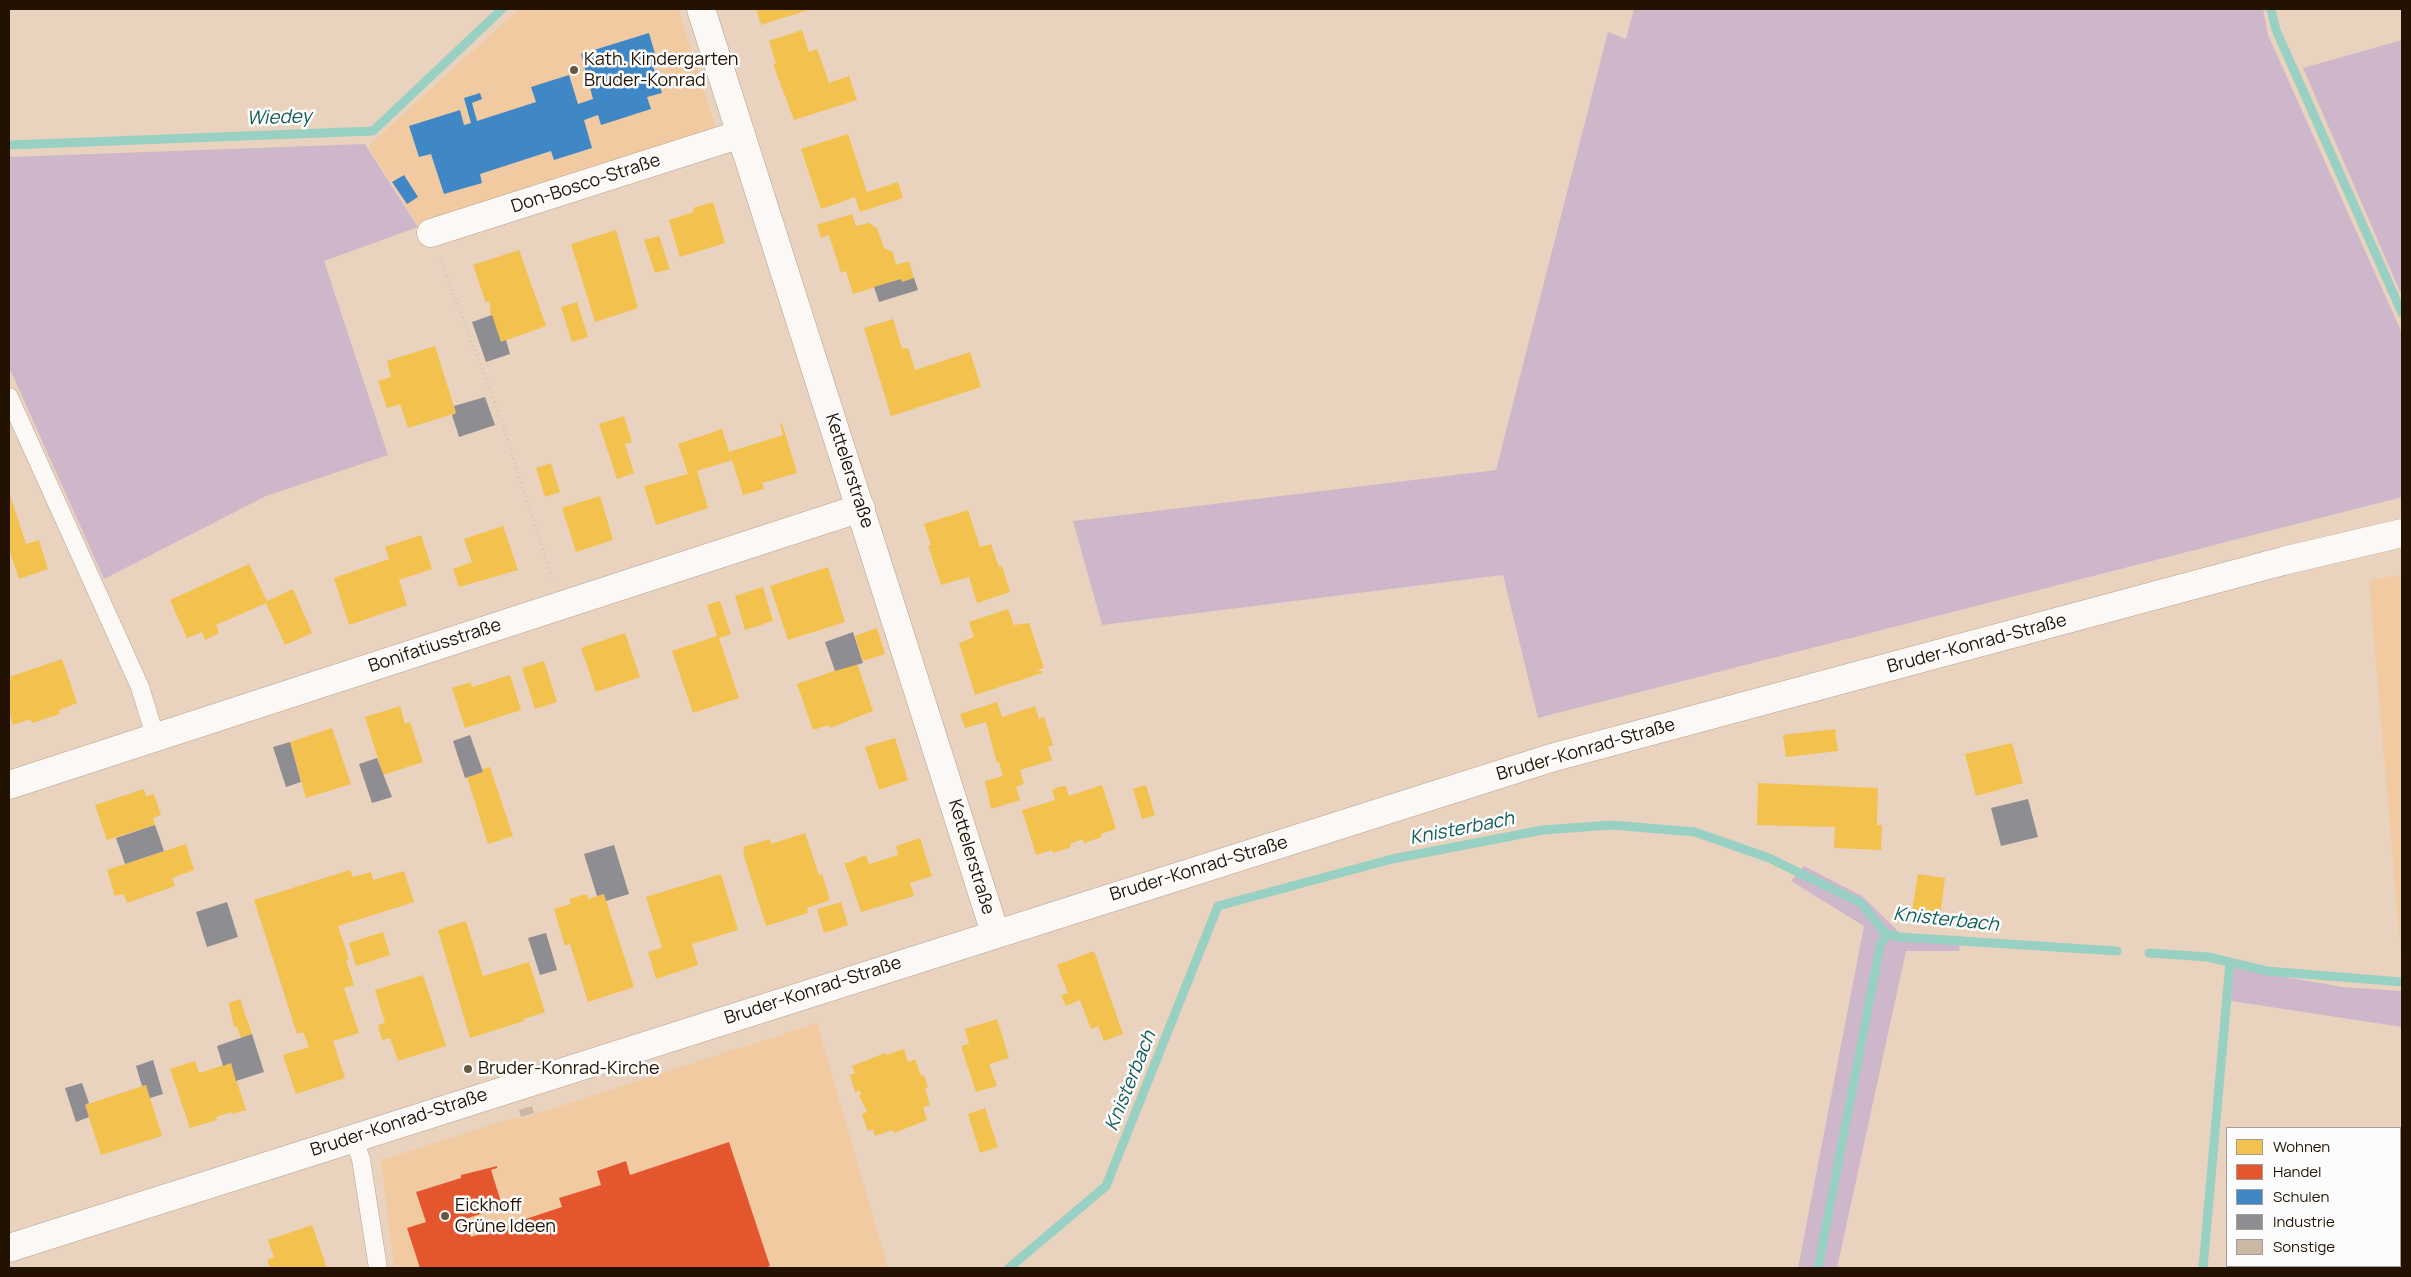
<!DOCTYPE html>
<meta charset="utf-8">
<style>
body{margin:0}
#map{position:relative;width:2411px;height:1277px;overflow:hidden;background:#e9d3be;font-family:Manrope,sans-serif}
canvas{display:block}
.frame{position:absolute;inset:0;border:10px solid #231201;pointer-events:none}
.legend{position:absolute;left:2226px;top:1127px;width:175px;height:140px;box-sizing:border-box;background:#fcfcfc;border:1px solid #a59e98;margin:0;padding:6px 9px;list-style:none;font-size:15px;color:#231201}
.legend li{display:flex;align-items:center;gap:10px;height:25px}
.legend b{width:25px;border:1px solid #a59e98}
</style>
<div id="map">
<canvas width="2411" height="1277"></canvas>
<div class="frame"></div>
<ul class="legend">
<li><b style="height:14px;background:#f2c14e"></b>Wohnen</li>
<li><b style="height:14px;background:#e4572e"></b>Handel</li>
<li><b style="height:14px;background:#3f88c5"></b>Schulen</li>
<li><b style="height:14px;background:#8d8d92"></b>Industrie</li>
<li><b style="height:14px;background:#cab7a4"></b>Sonstige</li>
</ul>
</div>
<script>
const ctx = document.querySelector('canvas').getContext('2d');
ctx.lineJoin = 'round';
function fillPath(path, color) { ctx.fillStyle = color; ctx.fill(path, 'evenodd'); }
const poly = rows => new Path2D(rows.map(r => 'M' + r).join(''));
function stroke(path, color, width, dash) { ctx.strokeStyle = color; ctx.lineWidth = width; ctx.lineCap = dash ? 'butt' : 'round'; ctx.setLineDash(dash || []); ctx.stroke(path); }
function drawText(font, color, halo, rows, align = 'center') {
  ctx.font = font + ' Manrope,sans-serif'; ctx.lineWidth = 5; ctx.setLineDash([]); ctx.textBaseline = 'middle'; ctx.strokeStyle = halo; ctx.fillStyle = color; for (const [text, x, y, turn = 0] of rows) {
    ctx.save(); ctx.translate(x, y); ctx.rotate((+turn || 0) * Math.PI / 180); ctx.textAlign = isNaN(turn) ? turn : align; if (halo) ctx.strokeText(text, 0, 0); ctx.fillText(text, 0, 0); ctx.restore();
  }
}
const built = poly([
 [519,9,678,9,717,132,419,227,368,146],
 [2402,574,2402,968,2369,581],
 [817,1023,888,1268,394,1268,381,1160,516,1117,520,1119]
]);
const green = poly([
 [1634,9,2263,9,2268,35,2402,333,2402,497,1538,718,1503,575,1102,625,1073,521,1496,470,1608,32,1626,39],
 [2402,40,2402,296,2303,68],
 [365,144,418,227,324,261,388,455,266,496,104,579,9,367,9,157],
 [1804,866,1862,896,1901,934,1961,936,1959,951,1906,951,1837,1268,1798,1268,1864,926,1791,881],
 [2234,968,2343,987,2402,991,2402,1027,2231,1001]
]);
const homes = poly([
 [756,9,811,9,761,25],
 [802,30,809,52,817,49,829,83,849,76,857,100,794,120,773,64,776,63,769,41],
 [848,134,867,192,898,182,903,198,860,212,855,197,821,209,801,149],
 [713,202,725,243,680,257,669,220,694,212,693,208],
 [852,214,856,226,869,223,877,228,884,248,893,252,896,265,909,261,914,278,902,282,901,279,853,294,846,271,841,273,829,235,821,238,817,225],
 [616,230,638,308,595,322,571,244],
 [659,236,670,269,655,273,644,240],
 [519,250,546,326,501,342,489,309,491,308,489,301,486,303,473,265],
 [577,302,588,337,572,342,561,307],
 [893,319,902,349,908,348,915,370,970,352,981,387,891,416,864,328],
 [435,346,456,413,408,428,400,404,387,408,378,381,391,377,387,361],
 [624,416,632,442,625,444,634,473,617,479,599,424],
 [782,423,797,473,762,483,764,489,743,495,732,460,697,471,708,508,656,525,644,486,688,474,678,444,722,429,729,452,783,435,780,424],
 [551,463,560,492,545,497,536,468],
 [9,492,26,544,39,540,48,569,19,579,9,549],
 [600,496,613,540,576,552,562,508],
 [968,510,980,547,991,544,999,567,1002,566,1010,592,977,603,969,577,941,585,928,546,931,545,924,524],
 [503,526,518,570,459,587,453,569,472,562,464,539],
 [421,535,432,569,399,580,407,605,349,625,334,578,389,559,385,547],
 [249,564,267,601,293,589,312,633,285,645,266,603,216,625,219,633,205,640,202,632,187,638,170,600],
 [828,567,845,622,788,640,770,586],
 [763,587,773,621,745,630,735,596],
 [720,601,731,634,719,638,739,698,693,713,672,651,717,636,707,605],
 [1008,609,1014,625,1029,623,1044,668,1036,671,1042,671,1042,673,975,695,959,643,974,637,969,622],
 [877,628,885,654,863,661,855,636],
 [625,633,640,677,596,692,581,648],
 [62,659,77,703,59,710,60,714,32,723,31,719,13,725,9,713,9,677],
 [544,661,557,702,535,709,522,668],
 [857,663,873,711,830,728,829,725,813,730,797,684],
 [510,675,521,710,465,728,452,688,471,682,472,687],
 [997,702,1002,717,1035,706,1039,719,1044,717,1053,745,1048,747,1052,760,1020,770,1024,784,1016,787,1020,800,991,809,985,781,1003,776,999,762,997,763,986,722,965,728,960,714],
 [400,706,405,724,410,722,423,762,383,775,365,717],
 [332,728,351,784,306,798,290,742],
 [1835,729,1838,751,1786,757,1783,735],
 [895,738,908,780,879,790,865,747],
 [2012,743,2023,783,1976,796,1965,754],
 [490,767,513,836,488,844,467,777,483,772,482,769],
 [1758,783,1878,788,1877,818,1877,825,1882,825,1881,850,1834,848,1835,827,1757,825],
 [1102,785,1116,829,1101,834,1102,837,1084,843,1083,839,1070,844,1071,847,1053,853,1052,850,1036,855,1022,810,1055,800,1052,790,1059,787,1066,786,1069,796],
 [1146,785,1155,815,1142,819,1133,789],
 [144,789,146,796,154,794,161,815,153,818,155,825,107,840,95,805],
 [805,833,819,875,822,874,830,900,807,908,808,913,766,926,743,853,745,852,743,847,770,839,771,844],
 [920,838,932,876,910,883,914,896,861,912,844,862,847,863,866,855,869,864,898,855,896,846],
 [186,844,194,870,172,878,175,886,127,903,124,894,115,896,107,870],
 [350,870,353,877,371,872,373,880,404,871,414,902,338,926,349,959,346,960,354,985,344,988,359,1033,333,1041,345,1078,296,1094,283,1055,309,1047,303,1032,297,1034,254,900],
 [721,874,738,930,692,944,698,965,656,979,648,952,662,948,646,897],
 [1918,874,1945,878,1940,916,1912,912],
 [587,894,588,899,604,894,634,987,588,1002,570,944,565,946,554,909,571,904,569,899],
 [841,902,848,925,824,933,817,909],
 [466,921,483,976,529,962,545,1012,524,1019,524,1021,470,1038,438,930],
 [383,932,390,955,356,966,349,943],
 [1094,951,1123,1034,1104,1041,1098,1026,1091,1029,1080,1000,1066,1006,1061,995,1068,993,1057,965],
 [423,975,446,1046,398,1061,390,1038,382,1040,378,1025,385,1023,375,990],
 [240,999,252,1034,241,1038,237,1026,234,1027,229,1003],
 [997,1019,1009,1058,989,1064,997,1086,976,1092,961,1046,969,1044,965,1029],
 [904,1049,908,1062,915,1059,921,1076,924,1075,928,1087,925,1088,930,1105,923,1107,927,1120,894,1133,893,1130,875,1136,873,1129,868,1131,862,1114,867,1112,859,1095,861,1094,860,1090,855,1092,850,1075,855,1073,852,1066,885,1053,886,1055],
 [195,1061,199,1073,231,1063,246,1110,232,1114,231,1112,216,1117,217,1120,190,1128,170,1069],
 [146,1085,162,1136,101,1155,85,1105],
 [985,1108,998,1147,980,1153,968,1114],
 [312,1225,327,1268,270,1268,267,1260,274,1257,268,1240]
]);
const shops = poly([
 [729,1142,770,1266,763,1268,420,1268,407,1228,426,1222,416,1192,461,1178,461,1175,497,1166,497,1168,491,1170,502,1205,509,1203,509,1205,465,1219,471,1237,562,1207,559,1198,601,1185,597,1171,626,1161,630,1175]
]);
const schools = poly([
 [649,33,657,61,652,63,662,93,647,97,651,109,601,125,598,115,584,120,592,148,554,160,551,151,480,174,482,183,444,194,431,154,419,157,409,126,460,110,464,125,471,123,464,98,480,93,482,99,472,103,477,121,536,102,531,87,569,75,578,104,593,99,581,54],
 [404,175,418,197,407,204,392,182]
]);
const industry = poly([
 [914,278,918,290,879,302,874,287,901,279,902,282],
 [492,315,501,342,506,340,510,354,486,362,472,322],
 [485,397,495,425,459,437,452,415,456,413,454,406],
 [853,632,863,663,835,671,825,642],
 [470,735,483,772,465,778,453,741],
 [290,742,301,782,286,787,273,747],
 [377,758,392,797,372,803,359,764],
 [2028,799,2038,837,2001,846,1991,808],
 [155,825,164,851,125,864,116,838],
 [614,845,629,894,606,901,604,894,597,896,584,854],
 [227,902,238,937,207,947,196,912],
 [546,933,557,970,540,975,528,938],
 [252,1034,264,1072,236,1081,231,1063,223,1066,217,1046],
 [153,1060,163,1094,150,1098,146,1085,142,1086,136,1066],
 [82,1083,89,1103,85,1105,89,1117,76,1122,65,1088]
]);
const stream = poly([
 [2271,9,2276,30,2402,313],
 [9,145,373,131,502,9],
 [2149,953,2208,957,2267,971,2402,982],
 [1009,1268,1106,1186,1218,906,1392,859,1543,830,1611,825,1695,832,1769,858,1861,903,1886,934,1899,937,2117,951],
 [1818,1268,1880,946,1886,934],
 [2203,1268,2230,962]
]);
const building = poly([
 [532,1106,534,1113,521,1117,519,1110]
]);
const path = poly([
 [441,261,502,422,552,578]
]);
const service = poly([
 [9,397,140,687,155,736],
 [353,1137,361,1159,378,1268]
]);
const minor = poly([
 [701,9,995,933],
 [431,233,741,134],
 [9,785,861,508]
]);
const tertiary = poly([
 [9,1248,1551,758,2283,561,2402,533]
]);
const markers = [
 [574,70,5,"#685643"],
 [468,1069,5,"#685643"],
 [445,1216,5,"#685643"]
];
const poiNames = [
 ["Kath. Kindergarten",584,60],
 ["Bruder-Konrad",584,81],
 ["Bruder-Konrad-Kirche",478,1069],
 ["Eickhoff",455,1206],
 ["Grüne Ideen",455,1227]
];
const streetNames = [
 ["Don-Bosco-Straße",586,184,-18],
 ["Kettelerstraße",849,471,72],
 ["Bruder-Konrad-Straße",1977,644,-15],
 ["Bonifatiusstraße",435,646,-18],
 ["Bruder-Konrad-Straße",1586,750,-16],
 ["Kettelerstraße",971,857,73],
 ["Bruder-Konrad-Straße",1199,869,-17],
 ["Bruder-Konrad-Straße",813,991,-18],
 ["Bruder-Konrad-Straße",399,1123,-18]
];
const waterNames = [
 ["Wiedey",279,118,-2],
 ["Knisterbach",1462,829,-11],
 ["Knisterbach",1946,920,6],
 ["Knisterbach",1131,1081,-68]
];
fillPath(built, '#f2caa2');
fillPath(green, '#cfb7cb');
fillPath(homes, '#f2c14e');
fillPath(shops, '#e4572e');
fillPath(schools, '#3f88c5');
fillPath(industry, '#8d8d92');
stroke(stream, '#98d1c3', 9);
fillPath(building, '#cab7a4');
stroke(service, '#b5a290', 19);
stroke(minor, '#b5a290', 29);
stroke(tertiary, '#b5a290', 29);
stroke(path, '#cdc6c0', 3, [1, 4]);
stroke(service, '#fcf8f5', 18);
stroke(minor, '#fcf8f5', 28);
stroke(tertiary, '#fcf8f5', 28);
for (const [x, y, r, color] of markers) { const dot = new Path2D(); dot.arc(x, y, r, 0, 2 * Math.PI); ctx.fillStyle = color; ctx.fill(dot); stroke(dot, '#fcfcfc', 2); }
drawText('18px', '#231201', '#fcfcfc', poiNames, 'left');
drawText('18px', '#231201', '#fcfcfc', streetNames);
drawText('italic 19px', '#0f5d56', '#fcfcfc', waterNames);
</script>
